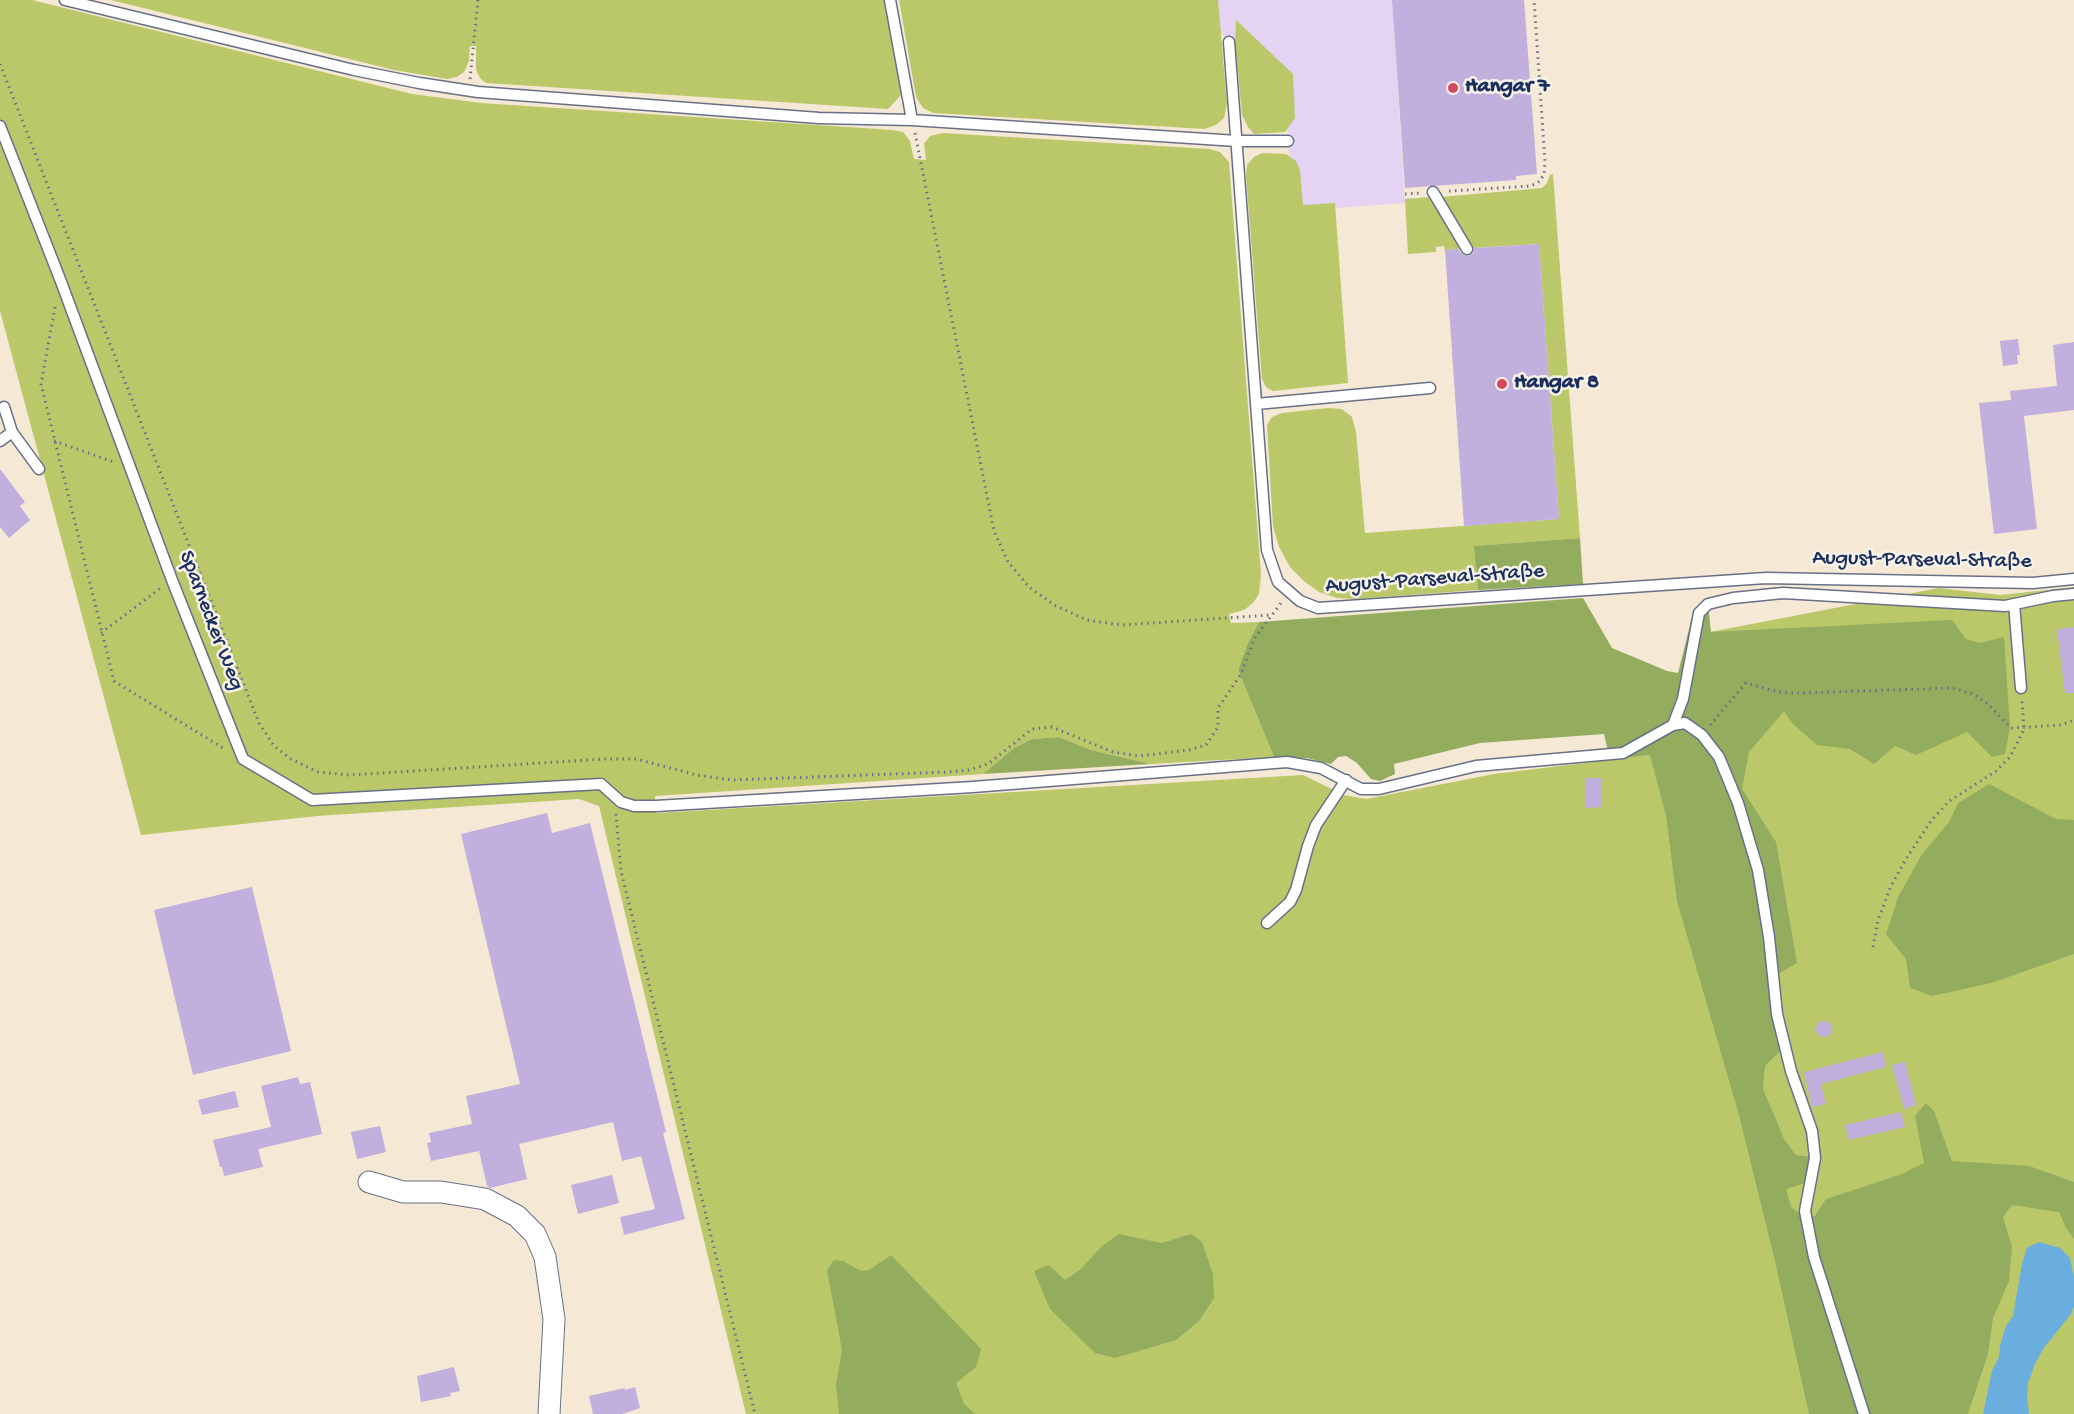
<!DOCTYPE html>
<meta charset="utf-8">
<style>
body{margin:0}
canvas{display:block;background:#f5e8d4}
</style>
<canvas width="2074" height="1414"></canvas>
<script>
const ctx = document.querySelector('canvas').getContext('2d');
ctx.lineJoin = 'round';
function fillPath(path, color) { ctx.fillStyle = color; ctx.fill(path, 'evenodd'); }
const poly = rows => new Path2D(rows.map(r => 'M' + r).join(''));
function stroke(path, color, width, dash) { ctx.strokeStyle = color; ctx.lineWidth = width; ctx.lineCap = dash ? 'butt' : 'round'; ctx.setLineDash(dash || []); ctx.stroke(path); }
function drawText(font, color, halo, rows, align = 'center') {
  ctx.font = font + ' "Gochi Hand",sans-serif'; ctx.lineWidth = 5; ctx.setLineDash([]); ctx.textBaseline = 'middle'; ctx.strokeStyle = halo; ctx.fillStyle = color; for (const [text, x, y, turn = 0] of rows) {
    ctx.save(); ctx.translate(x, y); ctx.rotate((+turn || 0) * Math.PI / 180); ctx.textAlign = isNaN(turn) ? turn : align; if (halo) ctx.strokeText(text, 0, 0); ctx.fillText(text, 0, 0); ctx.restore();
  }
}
const built = poly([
 [1187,0,1392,0,1405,203,1293,211,1285,97]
]);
const green = poly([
 [0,0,32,0,412,94,481,103,893,130,903,132,910,141,914,159,926,160,924,144,930,136,943,133,1209,149,1220,152,1229,162,1261,574,1259,594,1253,603,1244,610,1229,614,1231,623,1259,622,1247,645,1238,670,1274,757,1151,764,1091,750,1059,737,1032,739,1014,748,983,774,655,796,656,813,1303,775,1344,795,1366,799,1494,774,1650,755,1710,632,1939,588,2000,595,2074,587,2074,1414,746,1414,599,806,579,799,317,816,141,835,0,311],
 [111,0,885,0,903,93,888,109,486,83,480,78,476,70,476,46,470,46,469,61,464,72,457,77,447,79,394,70],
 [899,0,1218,0,1227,104,1224,118,1216,125,1205,129,933,113,923,108,916,97],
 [1236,20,1293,74,1295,118,1285,132,1254,134,1248,127,1242,115,1235,43],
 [1262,153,1286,154,1296,161,1300,170,1303,205,1335,203,1348,383,1273,391,1266,387,1262,379,1246,176,1247,165,1254,157],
 [1553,174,1580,538,1475,546,1478,590,1355,599,1337,598,1319,592,1305,582,1290,567,1279,547,1273,526,1267,425,1272,417,1282,413,1328,408,1342,409,1352,417,1356,432,1365,533,1559,519,1539,244,1472,248,1441,197,1542,188,1547,183,1550,175],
 [1431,197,1462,249,1445,250,1444,246,1436,247,1436,252,1408,254,1405,199]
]);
const forest = poly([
 [1580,538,1583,584,1478,590,1474,546],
 [1583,598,1612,648,1667,671,1678,673,1693,613,1708,604,1711,632,1952,620,1966,639,1980,643,2004,637,2010,727,2005,754,1992,757,1967,732,1916,755,1895,746,1874,764,1850,749,1817,745,1793,724,1784,711,1749,752,1742,789,1776,842,1797,963,1776,975,1782,1049,1765,1066,1763,1089,1784,1139,1796,1155,1810,1157,1805,1183,1786,1189,1791,1207,1804,1217,1815,1216,1826,1199,1902,1174,1924,1163,1915,1116,1926,1103,1934,1111,1952,1161,2029,1166,2074,1182,2074,1239,2066,1228,2059,1212,2012,1205,2003,1217,2012,1247,2009,1281,1993,1318,1988,1354,1968,1414,1809,1414,1775,1261,1739,1115,1677,901,1666,816,1650,755,1610,760,1604,734,1480,743,1394,764,1395,774,1380,781,1371,779,1357,763,1346,756,1338,757,1331,764,1307,758,1274,757,1238,670,1247,645,1259,622],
 [1059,737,1091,750,1151,764,983,774,1014,748,1032,739],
 [1989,784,2056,819,2074,820,2074,954,1991,983,1932,996,1910,988,1906,959,1886,934,1898,897,1921,856,1949,822,1958,803],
 [1119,1234,1162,1243,1191,1234,1202,1242,1213,1274,1214,1298,1199,1321,1176,1340,1115,1358,1095,1353,1050,1309,1034,1271,1049,1265,1065,1280,1080,1270,1101,1247],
 [891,1255,981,1349,976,1367,956,1383,964,1404,975,1414,839,1414,836,1385,842,1350,827,1270,834,1260,843,1261,861,1271,869,1270]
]);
const water = poly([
 [2039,1242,2060,1248,2070,1258,2074,1278,2074,1306,2071,1314,2043,1349,2035,1364,2028,1383,2027,1397,2029,1414,1983,1414,1992,1371,1999,1357,2000,1346,2006,1326,2013,1316,2022,1264,2027,1248]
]);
const building = poly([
 [1392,0,1524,0,1537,174,1516,176,1516,180,1405,188],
 [1539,244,1559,519,1464,526,1445,250,1458,249,1463,255,1468,256,1473,253,1474,248],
 [2018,339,2020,355,2017,355,2018,364,2003,366,2000,341],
 [2074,342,2074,410,2024,416,2037,529,1994,534,1979,403,2011,400,2010,391,2057,386,2053,345],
 [0,469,25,502,20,506,30,520,9,538,0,527],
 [2074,627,2074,693,2065,693,2057,629],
 [1585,778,1601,778,1602,807,1586,808],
 [547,813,552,833,590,823,666,1132,663,1133,685,1219,624,1235,620,1217,655,1209,641,1156,622,1161,613,1122,519,1144,527,1179,490,1188,487,1186,479,1151,431,1161,427,1143,431,1142,429,1133,472,1124,466,1096,520,1084,461,834],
 [252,887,291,1051,193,1075,154,910],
 '1816 1029a8 8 0 1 1 16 0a8 8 0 1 1-16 0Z',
 [1883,1052,1886,1067,1821,1084,1826,1104,1812,1107,1804,1072],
 [1905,1062,1916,1105,1904,1109,1892,1065],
 [298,1077,300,1084,310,1082,322,1134,258,1149,263,1167,224,1176,222,1167,220,1167,213,1140,271,1127,261,1086],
 [235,1091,239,1107,202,1115,198,1100],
 [1901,1112,1905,1127,1849,1140,1845,1125],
 [380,1126,386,1152,357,1159,351,1132],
 [612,1175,619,1203,578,1214,571,1185],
 [454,1367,460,1391,450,1393,451,1396,421,1402,417,1376],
 [635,1387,640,1408,622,1414,593,1414,589,1396,625,1388,625,1390]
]);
const path = poly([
 [0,64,259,723,274,746,291,759,318,772,349,775,605,759,636,759,697,775,731,780,948,772,969,770,988,764,1032,729,1052,727,1113,752,1139,756,1189,750,1206,745,1218,727,1218,708,1241,674,1254,639,1281,603],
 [470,79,478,0],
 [915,133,994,531,1008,562,1029,587,1056,606,1087,620,1122,625,1270,615],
 [1449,191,1531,186,1540,181,1544,174,1545,162,1534,0],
 [1405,194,1421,193],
 [55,307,41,384,114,681,223,748],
 [54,441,114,462],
 [101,633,162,587],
 [1710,725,1746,683,1778,692,1799,693,1952,688,1973,694,1988,704,2011,728,2061,725,2074,720],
 [616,814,621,871,755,1414],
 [1873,947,1878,920,1891,886,1906,859,1931,821,1948,802,1996,771,2010,757,2024,729,2022,701]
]);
const lane = poly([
 [65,0,354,70,419,83,478,92,819,118,912,120,1237,141,1288,141],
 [890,0,912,120],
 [1229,42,1267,550,1278,582,1300,601,1318,608,1766,578,2033,583,2074,579],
 [0,126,60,279,172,580,243,759,312,800,601,784,621,802,634,806,656,806,973,787,1287,762,1321,768,1361,789,1379,789,1476,766,1623,753,1673,725,1685,723,1702,735,1719,757,1738,803,1758,870,1769,937,1777,1014,1791,1071,1812,1131,1815,1158,1805,1211,1814,1257,1864,1414],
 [1433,192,1467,249],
 [1256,404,1430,388],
 [4,407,12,432],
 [0,441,12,432,39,469],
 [2014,604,2021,688],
 [1673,725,1683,699,1699,613,1708,604,1733,598,1783,593,2005,606,2053,596,2074,594],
 [1267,923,1290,902,1296,890,1308,846,1316,825,1346,780]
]);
const street = poly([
 [369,1182,403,1192,441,1192,485,1199,517,1216,535,1234,545,1257,554,1319,549,1414]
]);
const markers = [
 [1453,88,6,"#d1495b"],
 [1502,384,6,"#d1495b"]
];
const poiNames = [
 ["Hangar 7",1465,88],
 ["Hangar 8",1514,384]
];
const streetNames = [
 ["August-Parseval-Straße",1922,561,1],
 ["August-Parseval-Straße",1435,580,-4],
 ["Sparnecker Weg",210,621,69]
];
fillPath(built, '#e4d3f2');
fillPath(green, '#bac86a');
fillPath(forest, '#93ac5e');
fillPath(water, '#69aedf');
fillPath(building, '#c1afde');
stroke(lane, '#677087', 13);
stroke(street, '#677087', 23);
stroke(path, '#677087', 3, [1.5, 4.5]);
stroke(lane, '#fff', 10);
stroke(street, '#fff', 21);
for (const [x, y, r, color] of markers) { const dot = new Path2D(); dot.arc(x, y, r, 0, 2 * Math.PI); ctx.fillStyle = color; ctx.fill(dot); stroke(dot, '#f7f3e8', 2); }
drawText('bold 22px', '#1b2f5e', '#f7f3e8', poiNames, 'left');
drawText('22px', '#1b2f5e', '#f7f3e8', streetNames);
</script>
